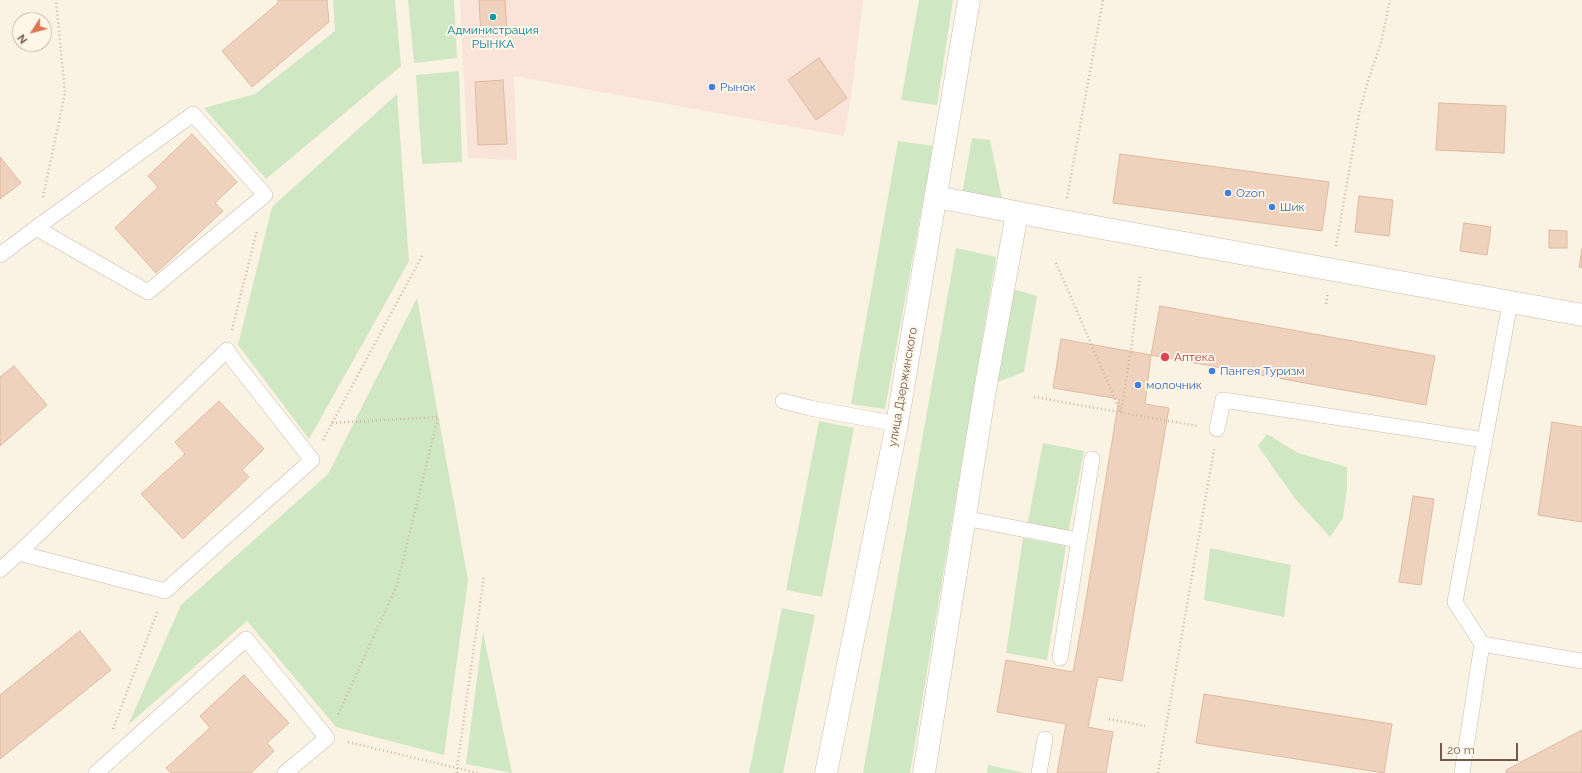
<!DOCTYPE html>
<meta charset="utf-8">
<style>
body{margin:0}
#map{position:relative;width:1582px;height:773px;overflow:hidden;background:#faf2e3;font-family:Raleway,sans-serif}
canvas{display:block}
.north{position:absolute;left:12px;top:12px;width:40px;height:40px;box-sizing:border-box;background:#fef6e9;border:1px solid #c6b8aa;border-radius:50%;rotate:234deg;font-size:11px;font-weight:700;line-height:16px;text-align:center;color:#715a4b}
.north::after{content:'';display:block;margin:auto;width:14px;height:18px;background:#dc7551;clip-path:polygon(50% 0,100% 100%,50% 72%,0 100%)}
.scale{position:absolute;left:1440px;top:743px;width:78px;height:18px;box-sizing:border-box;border:2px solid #715a4b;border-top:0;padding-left:5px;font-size:12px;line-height:14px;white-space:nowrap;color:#715a4b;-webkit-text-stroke:3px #fef6e9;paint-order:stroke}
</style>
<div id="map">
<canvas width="1582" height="773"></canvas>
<div class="north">N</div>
<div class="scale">20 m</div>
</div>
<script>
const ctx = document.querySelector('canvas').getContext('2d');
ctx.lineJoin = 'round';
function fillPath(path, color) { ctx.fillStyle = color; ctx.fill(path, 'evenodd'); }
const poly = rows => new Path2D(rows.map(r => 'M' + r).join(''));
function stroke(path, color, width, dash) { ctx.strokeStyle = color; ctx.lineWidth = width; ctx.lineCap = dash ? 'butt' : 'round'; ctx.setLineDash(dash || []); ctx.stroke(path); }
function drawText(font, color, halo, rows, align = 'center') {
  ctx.font = font + ' Raleway,sans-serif'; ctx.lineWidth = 4; ctx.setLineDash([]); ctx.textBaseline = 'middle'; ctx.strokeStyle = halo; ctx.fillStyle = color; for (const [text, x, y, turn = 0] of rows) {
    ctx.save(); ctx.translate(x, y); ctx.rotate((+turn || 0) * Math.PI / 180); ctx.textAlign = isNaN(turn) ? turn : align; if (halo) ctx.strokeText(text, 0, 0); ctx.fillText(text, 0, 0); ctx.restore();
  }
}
const commercial = poly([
 [460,0,863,0,851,97,844,136,514,76,517,160,468,158]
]);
const green = poly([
 [333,0,395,0,401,66,266,179,204,108,255,94,335,31],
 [408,0,454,0,457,58,414,63],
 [919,0,953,0,937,105,901,100],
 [459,71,462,162,422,164,416,75],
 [397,94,409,261,309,439,238,345,272,207],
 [972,138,990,140,1002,198,962,194],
 [898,141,933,146,885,409,851,404],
 [956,248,996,257,910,773,863,773],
 [1013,289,1037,296,1024,372,995,383],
 [417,298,468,580,444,755,336,727,247,621,128,725,181,605,328,474],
 [819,421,854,428,822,597,786,590],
 [1267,434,1298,453,1347,467,1347,487,1343,518,1330,537,1296,500,1258,446],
 [1043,443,1084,451,1068,534,1027,526],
 [1023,538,1066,546,1047,660,1006,653],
 [1210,548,1291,565,1284,617,1204,600],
 [782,608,815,615,783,773,749,773],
 [483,632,512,773,466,764],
 [988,765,1025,773,987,773]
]);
const building = poly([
 [278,0,327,0,329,22,252,87,222,51,278,3,278,0],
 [479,0,505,0,507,34,481,36,479,0],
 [819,58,847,98,816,120,788,80,819,58],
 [503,80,507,144,478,145,475,82,503,80],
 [1439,103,1506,106,1504,153,1436,150,1439,103],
 [192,134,237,182,215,203,223,211,156,273,115,228,158,187,148,176,192,134],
 [1120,154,1329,182,1322,231,1113,203,1120,154],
 [0,157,21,183,0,199,0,157],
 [1359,196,1393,200,1389,236,1355,232,1359,196],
 [1464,223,1491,227,1487,255,1460,251,1464,223],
 [1549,230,1567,231,1567,248,1549,248,1549,230],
 [1582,249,1582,268,1579,267,1582,249],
 [1160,306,1435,356,1426,405,1151,355,1160,306],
 [1061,339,1151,355,1145,404,1169,408,1122,681,1098,677,1088,727,1113,732,1106,773,1057,773,1066,724,997,712,1006,660,1073,672,1083,618,1119,399,1053,388,1061,339],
 [14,366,47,405,0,446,0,377,14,366],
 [219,401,264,449,242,470,249,477,183,539,141,494,185,454,175,442,219,401],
 [1552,422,1582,427,1582,522,1538,515,1552,422],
 [1413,496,1434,499,1421,585,1399,582,1413,496],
 [80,631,111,670,0,759,0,695,80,631],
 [244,675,289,723,267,743,274,751,251,773,171,773,166,768,210,728,200,716,244,675],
 [1204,694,1392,724,1384,773,1196,743,1204,694],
 [1582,730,1582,773,1506,773,1506,770,1582,730]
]);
const path = poly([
 [43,197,65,93,56,0],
 [1067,198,1103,0],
 [1336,246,1359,114,1368,81,1381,43,1390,0],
 [1056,263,1121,413,1131,350,1140,277],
 [1326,304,1328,292],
 [232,330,257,230],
 [1034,397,1197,426],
 [332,423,438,417,397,585,337,717],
 [323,440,423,254],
 [1109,719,1145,726],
 [113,729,158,610],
 [348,742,478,773],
 [457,773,457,768,484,576],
 [1158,773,1214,449]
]);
const lane = poly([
 [0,255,36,228,193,114,265,195,148,292,36,228],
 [783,401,810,408,897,424],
 [1217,429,1223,400,1485,440],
 [964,518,1078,540],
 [0,570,19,553,227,350,232,358,312,460,165,591,19,553],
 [1482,644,1582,661],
 [1060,658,1092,459],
 [96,773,246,639,327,738,285,773],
 [1039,773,1045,739],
 [1462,773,1482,644,1455,602,1510,303]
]);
const street = poly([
 [936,197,1063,221,1582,315],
 [924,773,985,390,1017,213]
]);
const secondary = poly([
 [826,773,897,424,969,0]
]);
const markers = [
 [493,17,4,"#0f9aa8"],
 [712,87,4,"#3f7fe0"],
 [1228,193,4,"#3f7fe0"],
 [1272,207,4,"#3f7fe0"],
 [1165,357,5,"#e0444e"],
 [1212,371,4,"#3f7fe0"],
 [1138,385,4,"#3f7fe0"]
];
const cultureNames = [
 ["Администрация",493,30],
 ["РЫНКА",493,44]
];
const shopNames = [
 ["Рынок",720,87],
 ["Ozon",1236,193],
 ["Шик",1280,207],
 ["Пангея Туризм",1220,371],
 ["молочник",1146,385]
];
const healthNames = [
 ["Аптека",1174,357]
];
const streetNames = [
 ["улица Дзержинского",903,387,-80]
];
fillPath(commercial, '#fae3d8');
fillPath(green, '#d0e7c3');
fillPath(building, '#eed2bd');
stroke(building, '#dfba9f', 1);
stroke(lane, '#cbbaab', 16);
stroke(street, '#cbbaab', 23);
stroke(secondary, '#cdbba9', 23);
stroke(path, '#d2b6a0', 2.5, [1, 3]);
stroke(lane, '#fff', 15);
stroke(street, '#fff', 22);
stroke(secondary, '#fff', 22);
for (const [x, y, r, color] of markers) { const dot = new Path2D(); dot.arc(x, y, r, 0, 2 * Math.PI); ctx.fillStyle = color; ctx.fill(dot); stroke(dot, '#fef6e9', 1.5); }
drawText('12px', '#0d838f', '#fef6e9', cultureNames);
drawText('12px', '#366cbe', '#fef6e9', shopNames, 'left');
drawText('12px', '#be3a42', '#fef6e9', healthNames, 'left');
drawText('12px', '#715a4b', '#fef6e9', streetNames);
</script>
